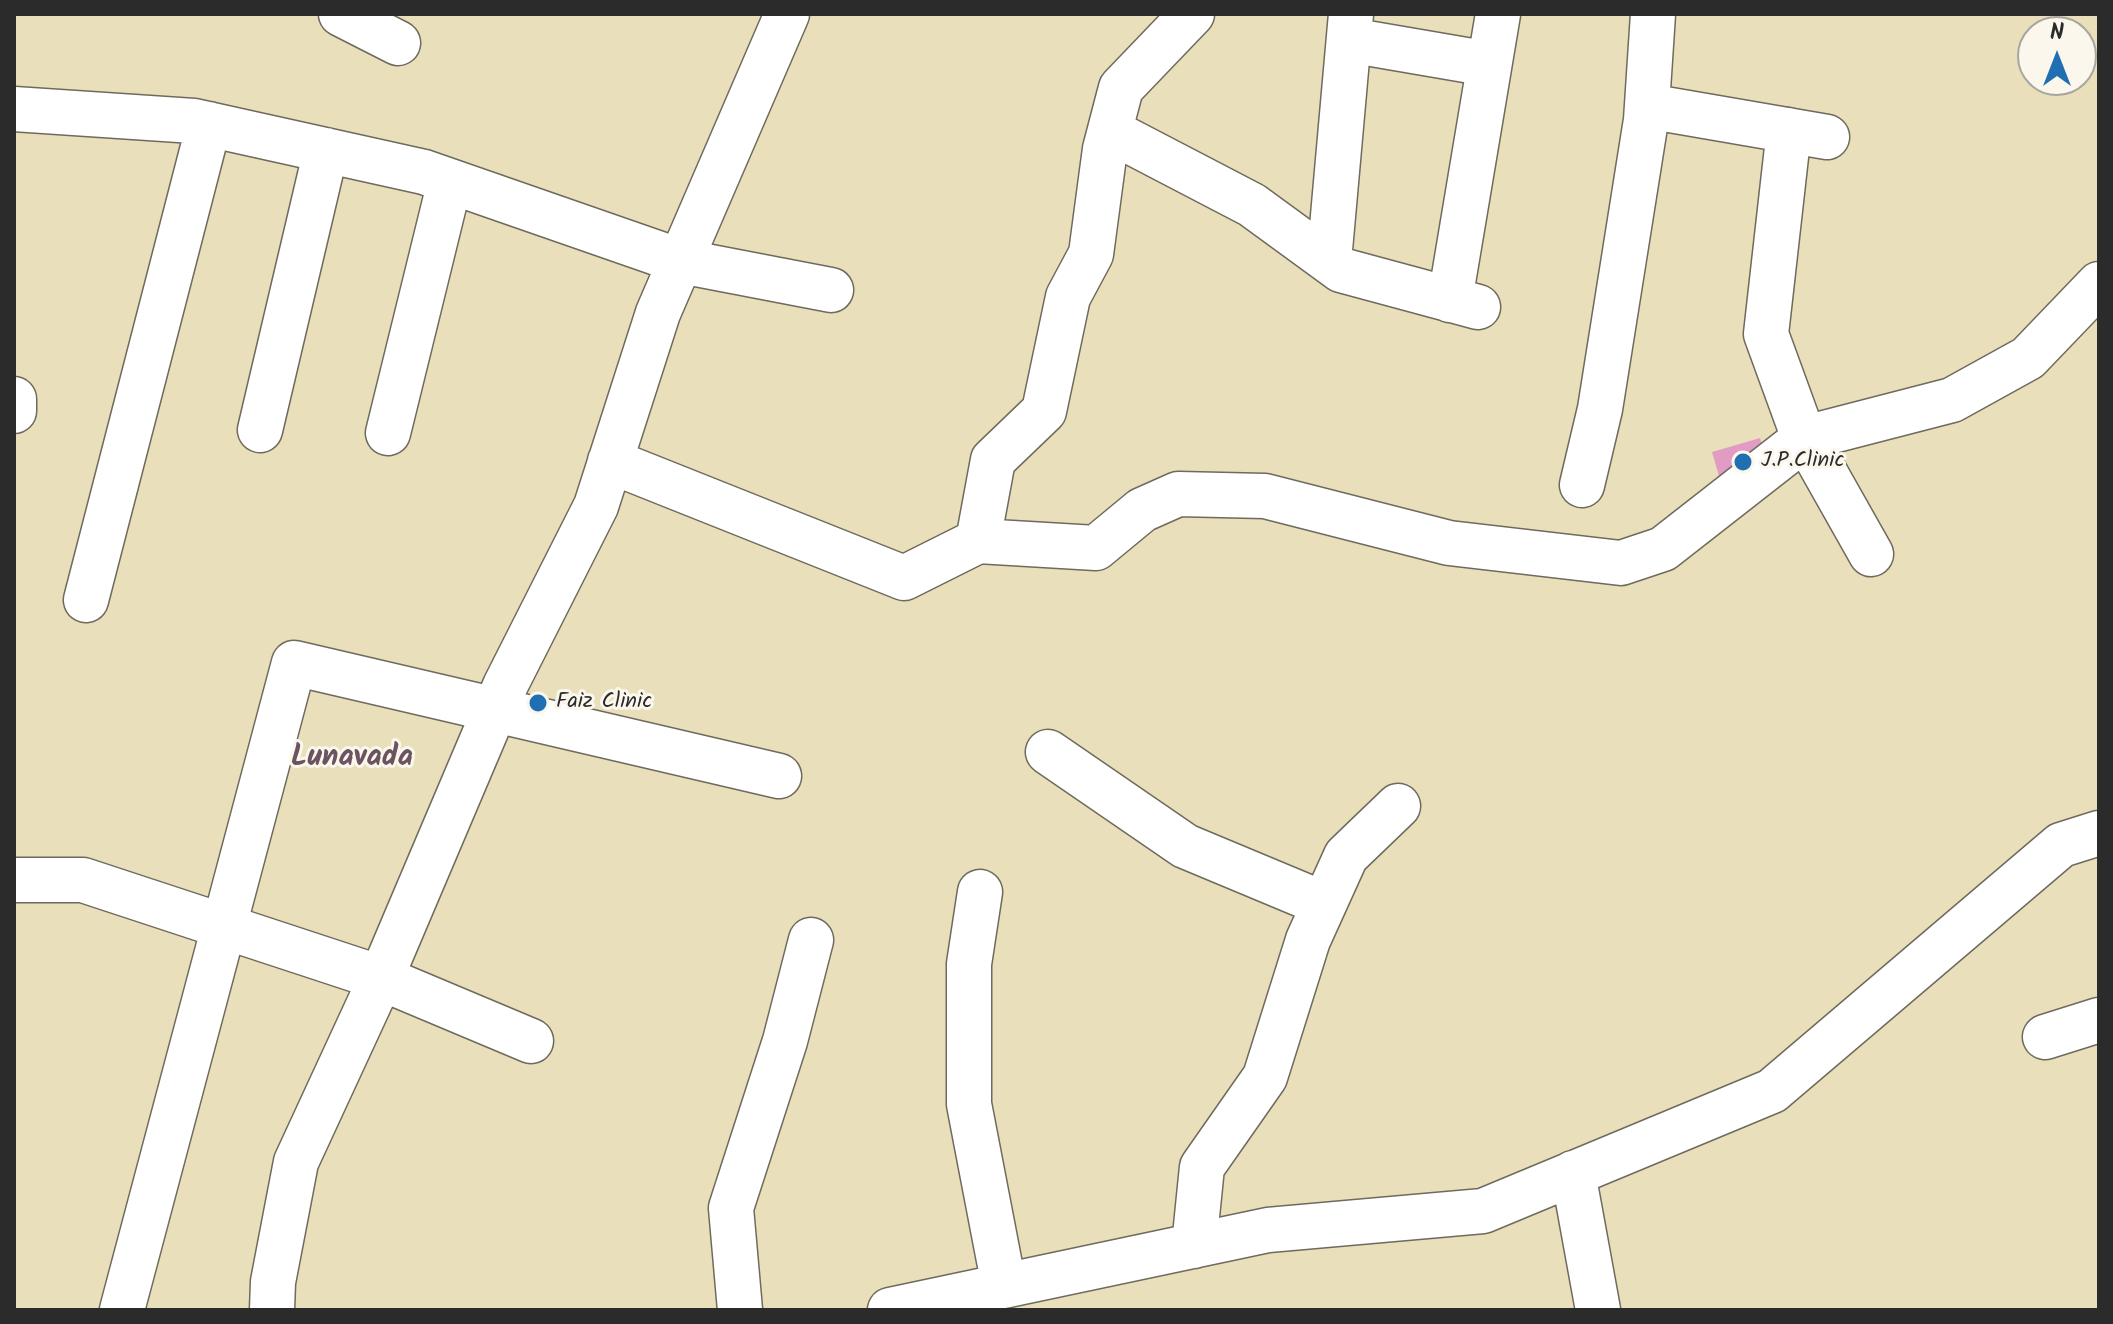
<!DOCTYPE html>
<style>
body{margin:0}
#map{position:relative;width:2113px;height:1324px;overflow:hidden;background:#e9dfba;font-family:Kalam,sans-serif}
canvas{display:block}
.frame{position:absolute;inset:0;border:16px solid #2b2b2b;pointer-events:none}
.north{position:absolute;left:2017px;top:16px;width:80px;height:80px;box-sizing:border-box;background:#fbf7ec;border:2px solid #a8a59f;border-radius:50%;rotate:0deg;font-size:22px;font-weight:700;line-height:32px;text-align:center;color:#2b2b2b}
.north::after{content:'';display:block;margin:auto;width:28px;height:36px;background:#1f6fb2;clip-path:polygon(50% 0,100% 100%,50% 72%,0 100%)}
</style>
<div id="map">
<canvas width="2113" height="1324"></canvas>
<div class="frame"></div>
<div class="north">N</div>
</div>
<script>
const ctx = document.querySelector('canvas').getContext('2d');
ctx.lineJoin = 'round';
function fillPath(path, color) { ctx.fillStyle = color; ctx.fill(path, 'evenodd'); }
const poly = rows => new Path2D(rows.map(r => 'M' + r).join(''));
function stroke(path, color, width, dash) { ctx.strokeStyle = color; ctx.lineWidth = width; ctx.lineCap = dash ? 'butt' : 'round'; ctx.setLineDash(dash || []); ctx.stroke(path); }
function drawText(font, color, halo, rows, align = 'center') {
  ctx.font = font + ' Kalam,sans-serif'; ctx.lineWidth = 6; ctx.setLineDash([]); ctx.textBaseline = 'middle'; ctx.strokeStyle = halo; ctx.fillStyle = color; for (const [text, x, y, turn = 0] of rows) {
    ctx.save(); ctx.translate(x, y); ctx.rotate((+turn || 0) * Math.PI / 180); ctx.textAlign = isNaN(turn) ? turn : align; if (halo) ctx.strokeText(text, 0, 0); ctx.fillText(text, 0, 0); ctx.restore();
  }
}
const building = poly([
 [1760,438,1775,490,1727,504,1712,452]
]);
const minor = poly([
 [341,14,398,43],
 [1349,40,1489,64],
 [1647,106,1827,137],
 [14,109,194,121,424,172,680,261,831,290],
 [1789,130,1766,334,1801,430,1871,554],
 [1110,131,1252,205,1341,270,1478,307],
 [1329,261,1351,14],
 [1450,300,1498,14],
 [14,399,14,411],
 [260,430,326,150],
 [388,433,450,181],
 [610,461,904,578,978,541,993,460,1044,411,1068,297,1091,254,1105,149,1121,88,1192,14],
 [1582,485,1600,409,1646,120,1653,14],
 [978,541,1096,548,1142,510,1178,494,1265,496,1449,543,1621,563,1663,549,1805,438,1952,400,2028,358,2099,284],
 [86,600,209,124],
 [1048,752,1185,846,1324,904],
 [14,880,83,880,381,978,531,1041],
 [980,892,969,964,969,1104,1004,1286],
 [2045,1037,2099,1020],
 [1573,1173,1598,1310],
 [1194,1246,1202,1167,1265,1077,1308,940,1346,856,1398,806],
 [122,1310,294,663,779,776],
 [272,1310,273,1282,296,1162,381,978,505,686,596,506,658,313,787,14],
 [740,1310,731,1208,785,1041,811,940],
 [890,1310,1268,1230,1483,1211,1772,1091,2061,845,2099,833]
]);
const markers = [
 [1743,462,10,"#1f6fb2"],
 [538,703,10,"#1f6fb2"]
];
const poiNames = [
 ["J.P.Clinic",1761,462],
 ["Faiz Clinic",556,703]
];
const districtNames = [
 ["Lunavada",352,760]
];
fillPath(building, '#e29cc4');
stroke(minor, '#6e6a5d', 47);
stroke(minor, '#fff', 44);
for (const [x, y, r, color] of markers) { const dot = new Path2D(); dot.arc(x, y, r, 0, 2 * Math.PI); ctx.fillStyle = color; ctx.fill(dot); stroke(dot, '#fbf7ec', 3); }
drawText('22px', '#2b2b2b', '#fbf7ec', poiNames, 'left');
drawText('bold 30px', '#6b5361', '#fbf7ec', districtNames);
</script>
